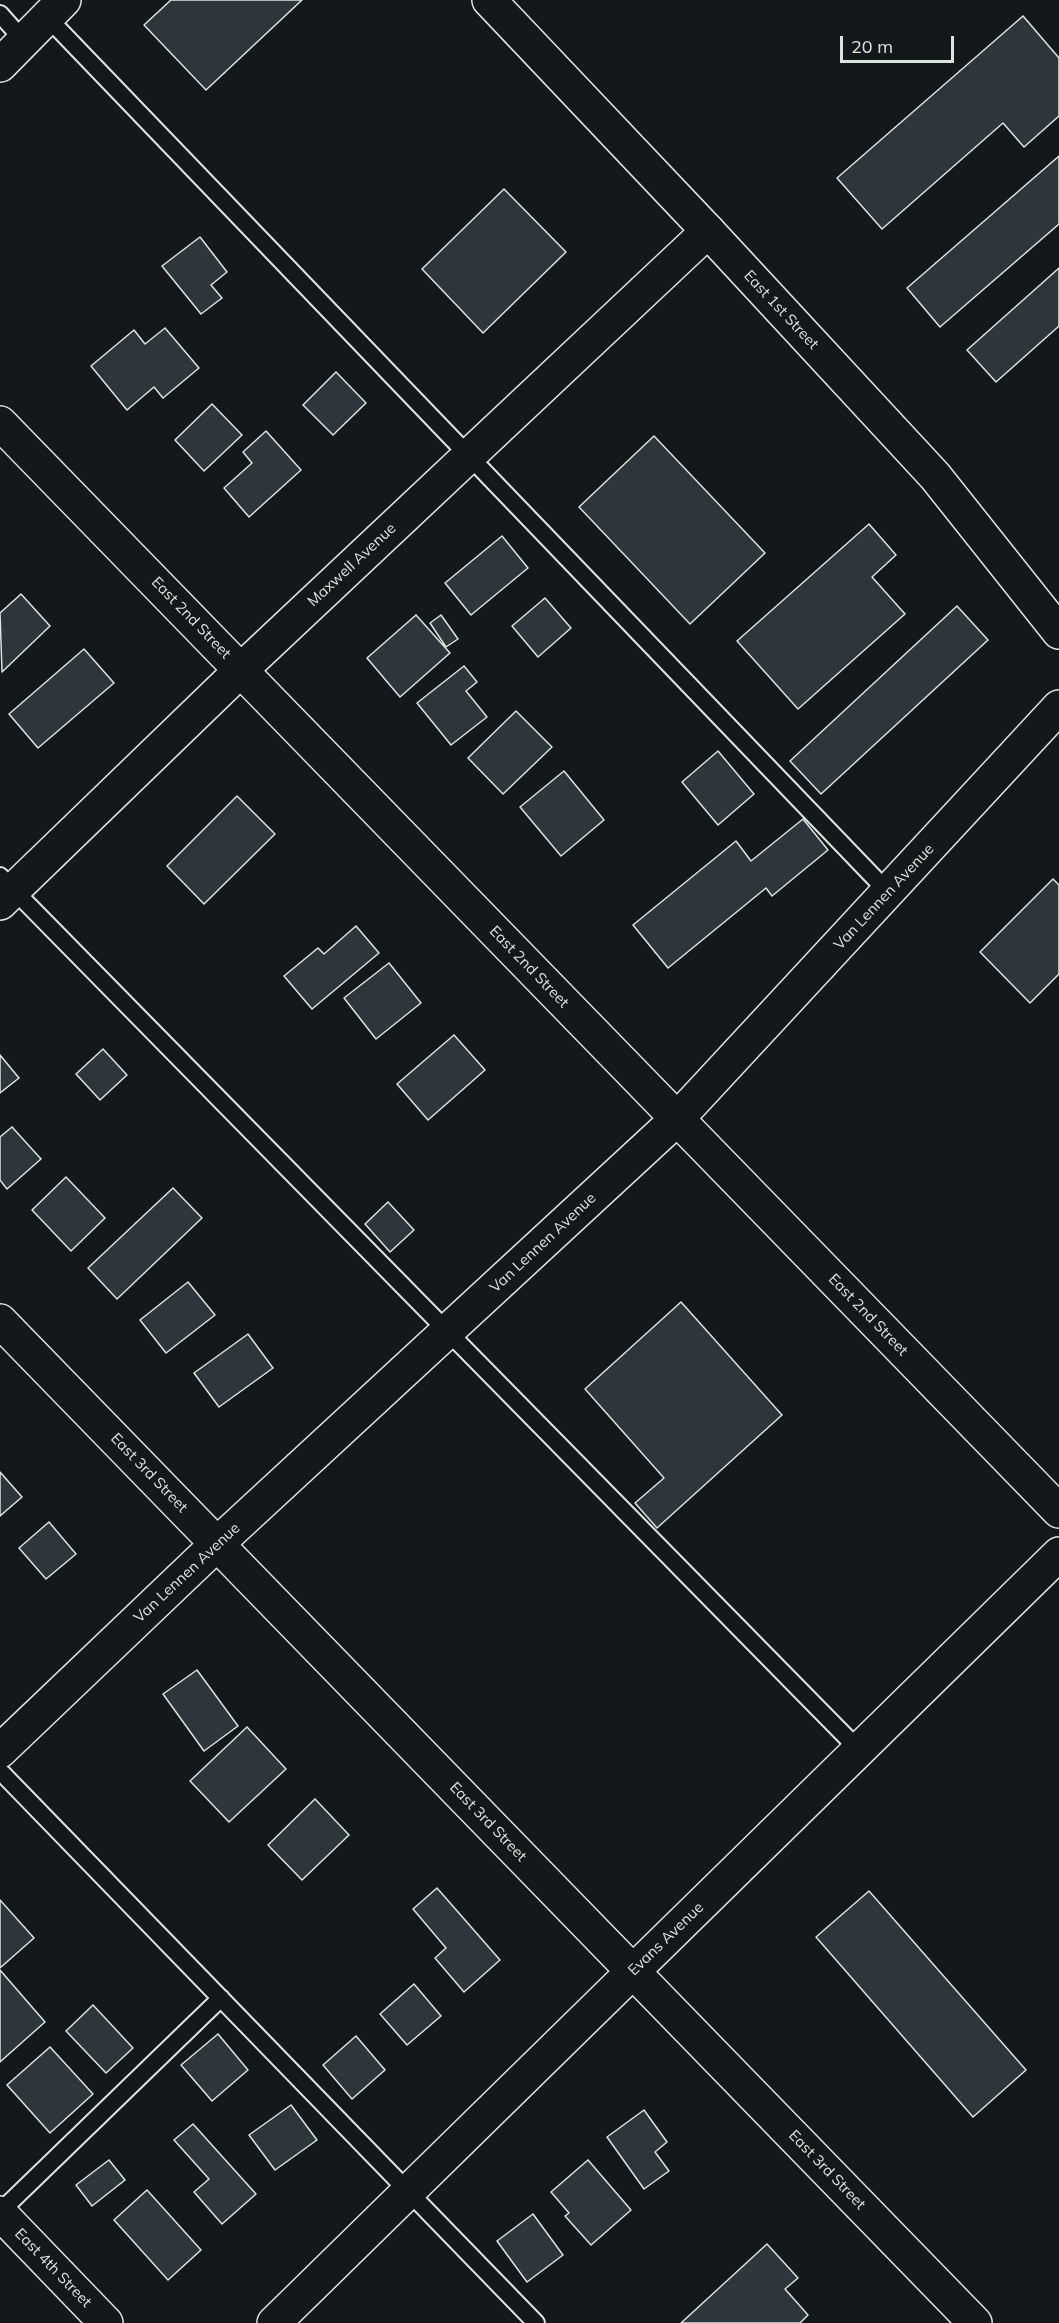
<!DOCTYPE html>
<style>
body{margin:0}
#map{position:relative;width:1059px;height:2323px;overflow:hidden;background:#14181c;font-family:Mulish,sans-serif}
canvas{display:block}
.scale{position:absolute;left:840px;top:36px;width:114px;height:27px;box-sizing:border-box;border:3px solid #d8e6dc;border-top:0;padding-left:8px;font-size:18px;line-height:21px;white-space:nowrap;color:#d8e6dc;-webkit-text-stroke:4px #14181c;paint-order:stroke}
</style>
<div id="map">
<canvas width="1059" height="2323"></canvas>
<div class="scale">20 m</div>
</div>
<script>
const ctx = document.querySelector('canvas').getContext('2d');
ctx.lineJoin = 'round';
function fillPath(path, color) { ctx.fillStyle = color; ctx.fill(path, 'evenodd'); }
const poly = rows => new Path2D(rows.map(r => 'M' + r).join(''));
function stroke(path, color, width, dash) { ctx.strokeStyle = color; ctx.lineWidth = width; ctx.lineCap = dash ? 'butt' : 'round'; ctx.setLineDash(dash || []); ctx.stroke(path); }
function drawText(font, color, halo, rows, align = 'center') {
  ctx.font = font + ' Mulish,sans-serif'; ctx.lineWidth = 4.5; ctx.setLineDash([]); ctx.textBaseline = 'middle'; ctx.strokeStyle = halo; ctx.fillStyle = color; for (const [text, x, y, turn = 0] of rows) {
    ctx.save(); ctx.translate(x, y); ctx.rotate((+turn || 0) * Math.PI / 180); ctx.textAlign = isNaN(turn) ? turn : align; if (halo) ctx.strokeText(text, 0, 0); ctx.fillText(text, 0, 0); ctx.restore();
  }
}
const building = poly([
 [171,0,302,0,206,90,144,25,171,0],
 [1023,16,1059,58,1059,116,1024,147,1003,123,882,229,837,178,1023,16],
 [1059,156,1059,224,940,327,907,288,1059,156],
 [504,189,566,252,483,333,422,269,504,189],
 [200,237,227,272,211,285,222,298,201,314,162,266,200,237],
 [1059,268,1059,326,996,382,967,350,1059,268],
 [165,328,199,368,163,398,154,387,127,410,91,366,134,330,145,344,165,328],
 [336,372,366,403,333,435,303,405,336,372],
 [212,404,242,435,204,471,175,440,212,404],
 [266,431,301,470,249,517,224,488,252,463,243,452,266,431],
 [654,436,765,553,690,624,579,507,654,436],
 [869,524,896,555,872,577,905,614,798,709,737,641,869,524],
 [502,536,528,568,471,615,445,583,502,536],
 [21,594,50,626,2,672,0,613,21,594],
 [545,598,571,628,538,657,512,626,545,598],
 [957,606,988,640,821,794,790,761,957,606],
 [416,615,450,653,400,697,367,658,416,615],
 [441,615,458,639,446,647,430,623,441,615],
 [84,649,114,683,38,748,9,714,84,649],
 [464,666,477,682,466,691,487,717,451,745,417,703,464,666],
 [516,711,552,747,503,794,468,758,516,711],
 [718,751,754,794,718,825,682,782,718,751],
 [564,771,604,820,561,856,520,807,564,771],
 [237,796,275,834,204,904,167,866,237,796],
 [803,819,828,850,772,896,766,888,668,968,633,925,736,841,751,861,803,819],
 [1053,879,1059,885,1059,974,1030,1003,980,952,1053,879],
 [356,926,379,953,312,1009,284,976,318,948,324,954,356,926],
 [389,963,421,1003,376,1039,344,998,389,963],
 [454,1035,485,1070,428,1120,397,1084,454,1035],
 [103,1049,127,1075,100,1100,76,1074,103,1049],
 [0,1055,19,1078,0,1093,0,1055],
 [12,1127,41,1159,7,1189,0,1180,0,1137,12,1127],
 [66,1177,105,1218,71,1251,32,1210,66,1177],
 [173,1188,202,1218,117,1299,88,1268,173,1188],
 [388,1202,414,1230,390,1252,365,1224,388,1202],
 [188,1282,215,1315,166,1353,140,1320,188,1282],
 [681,1302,782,1415,657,1528,635,1503,664,1478,585,1389,681,1302],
 [248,1334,273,1368,219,1407,194,1373,248,1334],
 [0,1472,22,1497,0,1516,0,1472],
 [49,1522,76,1554,46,1579,19,1548,49,1522],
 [197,1670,238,1726,204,1751,163,1694,197,1670],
 [247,1727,286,1769,229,1822,190,1781,247,1727],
 [315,1799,349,1835,302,1880,268,1845,315,1799],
 [437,1888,500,1960,464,1992,435,1958,446,1948,413,1909,437,1888],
 [869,1891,1026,2070,973,2117,816,1937,869,1891],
 [0,1900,34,1938,0,1968,0,1900],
 [0,1970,45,2022,0,2062,0,1970],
 [414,1984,441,2016,407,2045,380,2014,414,1984],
 [93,2005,133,2048,106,2073,66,2031,93,2005],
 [218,2034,248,2070,212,2101,181,2065,218,2034],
 [356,2036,385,2070,352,2099,323,2065,356,2036],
 [50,2047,93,2094,50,2133,7,2085,50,2047],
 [291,2105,317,2140,275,2170,249,2135,291,2105],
 [644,2110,667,2142,655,2152,669,2171,644,2189,607,2137,644,2110],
 [193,2124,256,2194,222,2224,194,2192,209,2179,174,2140,193,2124],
 [109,2160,125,2180,92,2206,76,2185,109,2160],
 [588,2160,631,2210,591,2245,565,2216,569,2213,551,2192,588,2160],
 [147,2190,201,2250,168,2280,114,2220,147,2190],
 [533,2214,563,2255,527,2282,497,2241,533,2214],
 [767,2244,798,2278,785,2289,808,2315,800,2323,681,2323,767,2244]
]);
const lane = poly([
 [0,14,24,41],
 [47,17,888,892],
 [0,876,859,1750],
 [0,1771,536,2323],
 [0,2212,221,1998]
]);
const street = poly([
 [0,65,64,0],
 [0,423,1059,1511],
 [0,903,241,670,708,231],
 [0,1321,975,2323],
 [0,1751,217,1544,677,1119,1059,707],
 [0,2213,106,2323],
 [274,2323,1059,1554]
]);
const secondary = poly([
 [489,0,708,231,935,476,1059,632]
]);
const streetNames = [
 ["East 1st Street",781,310,47],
 ["Maxwell Avenue",352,565,-43],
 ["East 2nd Street",191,618,46],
 ["Van Lennen Avenue",884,897,-47],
 ["East 2nd Street",529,967,46],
 ["Van Lennen Avenue",543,1243,-43],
 ["East 2nd Street",868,1315,46],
 ["East 3rd Street",149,1473,46],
 ["Van Lennen Avenue",187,1573,-43],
 ["East 3rd Street",488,1822,46],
 ["Evans Avenue",666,1939,-44],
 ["East 3rd Street",827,2170,46],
 ["East 4th Street",53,2268,46]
];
fillPath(building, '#2c363c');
stroke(building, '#d8e6dc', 1.5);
stroke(lane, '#d8e6dc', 20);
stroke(street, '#d8e6dc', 36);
stroke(secondary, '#d8e6dc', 36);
stroke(lane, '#14181c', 16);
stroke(street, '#14181c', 33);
stroke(secondary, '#14181c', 33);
drawText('15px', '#d8e6dc', '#14181c', streetNames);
</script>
